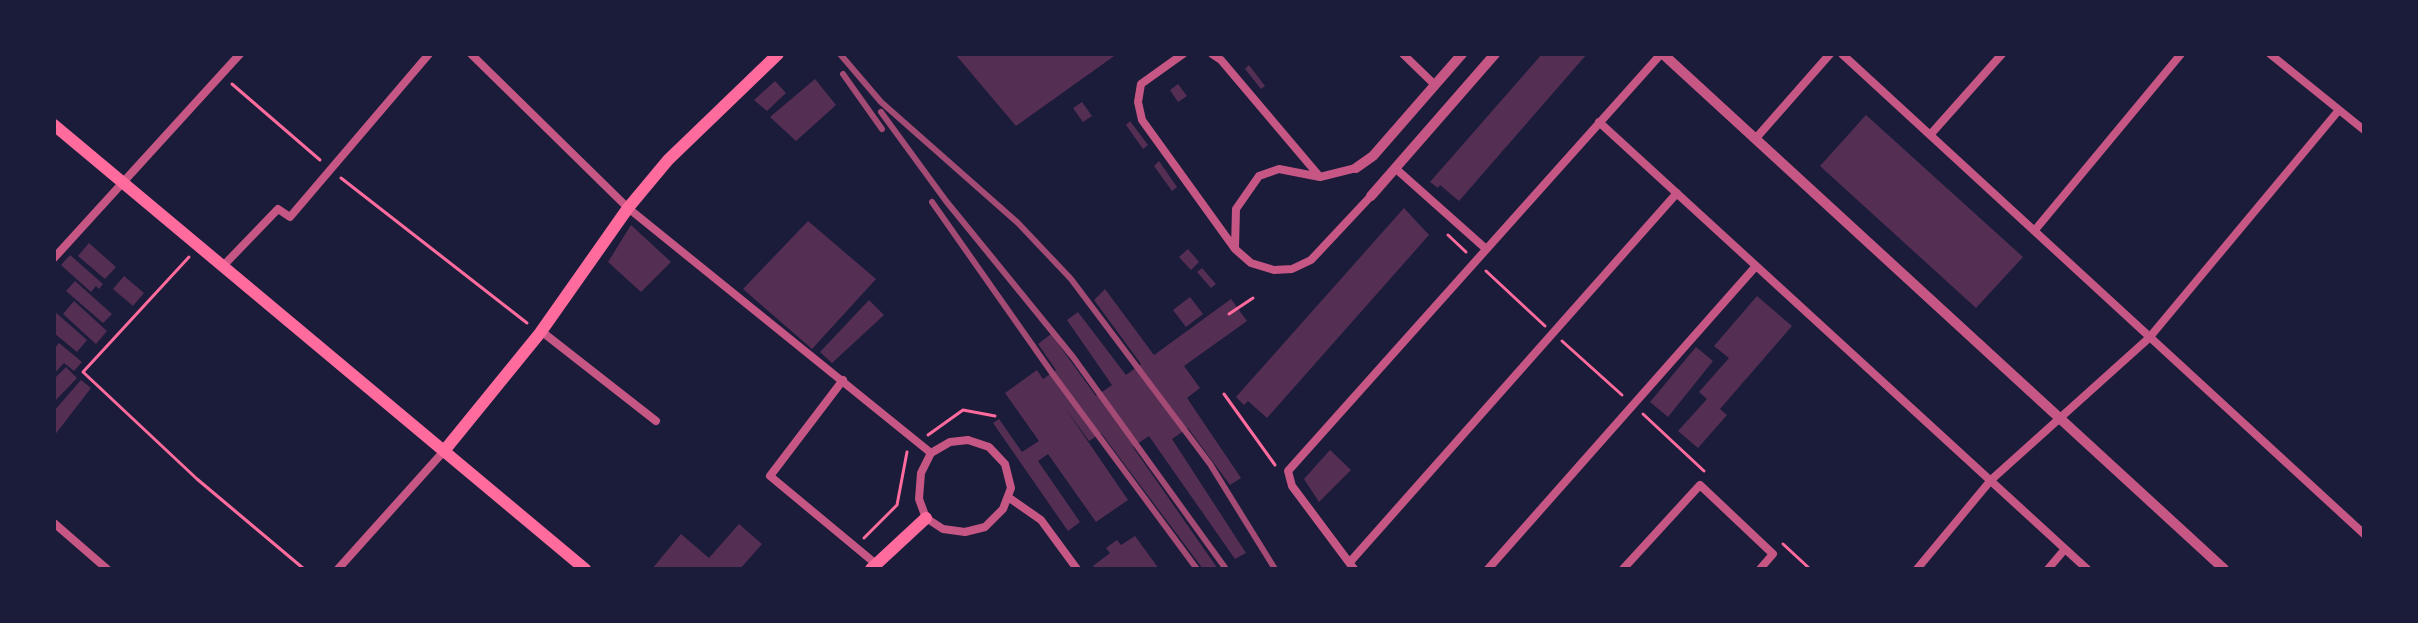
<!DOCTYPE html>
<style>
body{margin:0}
#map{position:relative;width:2418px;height:623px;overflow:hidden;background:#1b1b3a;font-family:Overpass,sans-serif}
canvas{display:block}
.frame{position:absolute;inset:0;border:56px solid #1b1b3a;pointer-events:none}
</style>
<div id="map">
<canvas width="2418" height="623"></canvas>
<div class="frame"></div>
</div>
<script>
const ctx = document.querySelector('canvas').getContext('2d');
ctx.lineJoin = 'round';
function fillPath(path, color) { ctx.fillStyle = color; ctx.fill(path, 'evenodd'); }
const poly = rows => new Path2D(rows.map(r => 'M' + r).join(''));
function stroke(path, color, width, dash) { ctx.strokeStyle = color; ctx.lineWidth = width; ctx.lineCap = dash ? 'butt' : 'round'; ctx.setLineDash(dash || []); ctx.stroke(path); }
const building = poly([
 [955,54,1117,54,1016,126],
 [1542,54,1587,54,1459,201,1440,185,1438,188,1430,182],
 [1249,65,1265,86,1261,89,1245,69],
 [815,79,836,105,796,141,770,117],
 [775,81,786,93,767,111,754,100],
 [1178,84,1187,96,1178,102,1170,90],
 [1082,102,1092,116,1083,122,1073,108],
 [1866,115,2023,257,1976,308,1820,166],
 [1130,121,1148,145,1143,149,1126,125],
 [1159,161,1177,187,1172,191,1154,166],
 [1404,208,1429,235,1267,418,1248,401,1244,405,1236,397],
 [808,221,876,279,812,349,743,289],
 [631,225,671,262,641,292,608,262],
 [89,243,116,267,105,279,78,256],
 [1188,249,1199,262,1191,270,1179,257],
 [70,255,103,284,99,289,96,286,91,292,61,265],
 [1202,268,1216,284,1211,288,1197,272],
 [124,276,144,293,133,306,113,289],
 [75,281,112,314,103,323,66,291],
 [1105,289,1154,355,1231,299,1247,321,1184,366,1200,388,1187,398,1241,478,1230,485,1188,428,1172,439,1246,553,1235,559,1149,436,1133,447,1218,569,1203,569,1101,433,1089,441,1065,408,1128,500,1096,522,1048,454,1038,461,1080,522,1068,531,993,423,999,419,1022,452,1039,441,1005,393,1037,370,1043,379,1056,370,1038,344,1051,334,1096,396,1112,385,1067,320,1078,312,1126,375,1141,364,1094,300],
 [1757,296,1792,326,1720,409,1727,415,1698,448,1678,431,1707,399,1699,392,1729,358,1714,346],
 [1190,297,1203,314,1186,327,1173,310],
 [869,300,884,315,832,363,820,352],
 [74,301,107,331,96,344,63,314],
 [54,311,87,340,77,352,54,333],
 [59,343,82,362,74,371,64,363,54,374,54,349],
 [1696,347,1713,361,1668,417,1650,402],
 [66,367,77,378,54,402,54,379],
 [81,380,91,388,54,436,54,411],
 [1330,450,1351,470,1319,502,1304,479],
 [739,524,762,544,740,569,652,569,681,534,709,558],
 [1135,536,1159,569,1095,569,1093,566,1110,553,1106,548,1117,540,1121,545]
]);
const path = poly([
 [232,84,320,160],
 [341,178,527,323],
 [1448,235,1466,252],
 [189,257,83,372,197,479,304,569],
 [1486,271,1545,326],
 [1229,314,1253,298],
 [1562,341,1622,395],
 [1224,394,1275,465],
 [1643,414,1704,471],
 [928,435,963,410,995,416],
 [864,538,897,505,907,452],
 [1783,544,1810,569]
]);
const minor = poly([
 [471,54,628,208,931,453],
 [1183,54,1141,84,1138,102,1142,120,1235,249,1251,263,1274,270,1292,269,1311,260,1371,196],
 [1212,54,1221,60,1320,177,1356,168],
 [1403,54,1435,85],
 [1842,54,2364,534],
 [2270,54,2364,130],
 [1599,122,2087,569],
 [1930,135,2002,54],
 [1757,137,1830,54],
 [1395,168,1485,248],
 [2035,230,2181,54],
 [1235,248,1236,209,1259,176,1279,169,1320,177],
 [54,258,240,54],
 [223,266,278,209,290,217,429,54],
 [541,331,656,421],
 [843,380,770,476,876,564],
 [968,440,989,447,1005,464,1011,488,1003,509,985,527,965,532,943,529,926,518,919,499,921,473,931,453,950,442,968,440],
 [1008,497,1041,520,1077,569],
 [54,523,107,569],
 [1350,562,1677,193],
 [338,569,444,451],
 [1354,569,1292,486,1288,471,1661,54],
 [1488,569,1756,266],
 [1623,569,1700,485,1773,554,1760,569],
 [1917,569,1991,480,2149,338,2339,110],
 [2048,569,2065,549]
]);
const tertiary = poly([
 [1663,54,2224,569],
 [1356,168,1373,156,1462,54],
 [1371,196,1495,54]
]);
const secondary = poly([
 [444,451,540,333,628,208,668,160,778,54],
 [871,569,926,518]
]);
const primary = poly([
 [54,125,585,569]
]);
const rail = poly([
 [840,54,881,102,1018,223,1071,279,1210,464,1275,569],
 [843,74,882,129],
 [881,112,946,201,1073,357,1226,569],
 [932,202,1052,373,1197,569]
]);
fillPath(building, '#542f53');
stroke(path, '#ff6b9d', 3);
stroke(minor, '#c65784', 8);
stroke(tertiary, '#c65784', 10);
stroke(secondary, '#ff6b9d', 12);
stroke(primary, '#ff6b9d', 12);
stroke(rail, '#a44b75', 6);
</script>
